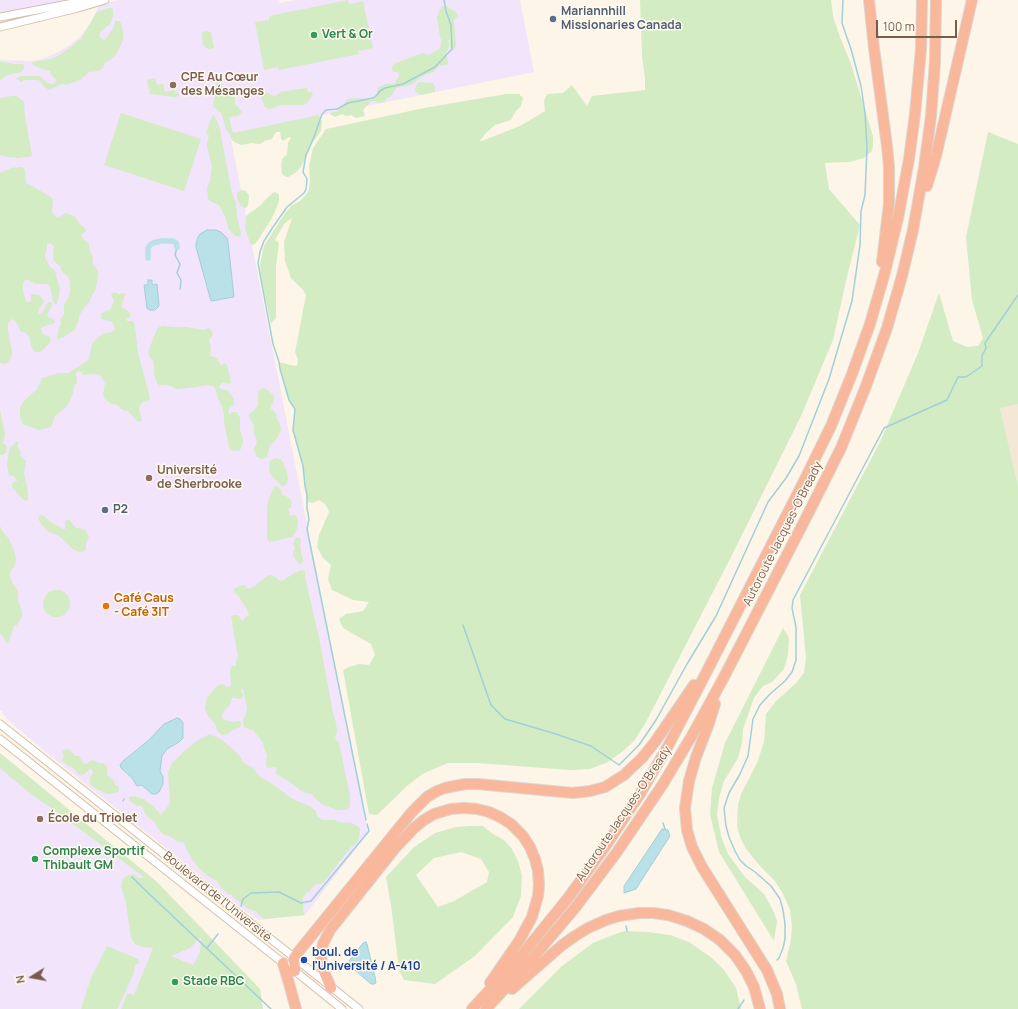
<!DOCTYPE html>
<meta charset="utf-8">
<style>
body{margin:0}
#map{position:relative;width:1018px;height:1009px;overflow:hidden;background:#fdf5e7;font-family:Manrope,sans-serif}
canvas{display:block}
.north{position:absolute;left:12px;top:957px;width:40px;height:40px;-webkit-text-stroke:3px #fff9ee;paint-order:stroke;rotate:259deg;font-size:11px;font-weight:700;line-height:16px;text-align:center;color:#785c4a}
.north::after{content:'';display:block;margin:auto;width:14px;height:18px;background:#785c4a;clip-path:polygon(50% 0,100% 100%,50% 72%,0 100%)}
.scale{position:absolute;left:876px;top:20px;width:81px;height:18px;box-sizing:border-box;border:2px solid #785c4a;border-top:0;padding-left:5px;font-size:12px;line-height:14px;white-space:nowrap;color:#785c4a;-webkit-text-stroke:3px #fff9ee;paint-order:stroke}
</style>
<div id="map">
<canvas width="1018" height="1009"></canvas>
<div class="north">N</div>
<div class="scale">100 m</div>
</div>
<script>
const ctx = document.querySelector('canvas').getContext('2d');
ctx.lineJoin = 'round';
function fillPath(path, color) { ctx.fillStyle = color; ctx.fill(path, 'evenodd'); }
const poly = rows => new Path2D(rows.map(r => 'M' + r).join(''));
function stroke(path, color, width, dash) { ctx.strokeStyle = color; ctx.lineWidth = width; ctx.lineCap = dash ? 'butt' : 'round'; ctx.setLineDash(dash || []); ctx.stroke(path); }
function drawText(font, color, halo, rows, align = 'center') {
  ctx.font = font + ' Manrope,sans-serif'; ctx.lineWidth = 3; ctx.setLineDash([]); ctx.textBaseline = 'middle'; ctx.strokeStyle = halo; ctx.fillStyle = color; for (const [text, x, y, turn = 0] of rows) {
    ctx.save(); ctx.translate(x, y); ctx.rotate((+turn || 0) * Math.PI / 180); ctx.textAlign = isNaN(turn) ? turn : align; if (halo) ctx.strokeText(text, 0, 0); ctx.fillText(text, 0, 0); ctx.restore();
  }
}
const residential = poly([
 [1018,404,1018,486,1000,408]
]);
const education = poly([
 [0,0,72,0,0,14],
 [119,0,279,0,280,3,296,0,520,0,534,72,230,134,368,833,305,915,259,920,242,909,47,753,8,720,2,713,3,712,1,710,0,711,0,60,33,61,45,58,58,52,67,47,81,36,92,21,99,5],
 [0,753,157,882,260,989,263,1009,0,1009]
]);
const green = poly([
 [348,0,349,4,363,1,373,48,358,51,359,54,279,70,278,67,264,70,255,22,269,20,269,16],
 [640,0,831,0,833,16,840,37,851,64,873,136,873,146,872,151,864,158,849,162,825,163,829,189,860,225,846,281,833,340,801,416,732,555,646,722,634,741,623,751,608,762,590,769,570,770,477,763,448,763,424,773,408,785,377,815,369,814,343,670,349,667,359,664,369,665,375,655,371,644,343,628,339,619,346,614,363,611,369,602,353,600,332,590,328,579,331,565,323,558,317,547,319,535,329,512,326,505,319,500,313,503,307,502,307,495,305,486,303,466,293,430,295,409,289,400,280,369,279,362,290,365,297,366,298,360,295,352,306,295,303,290,291,278,285,261,284,242,292,218,284,224,275,240,279,243,276,266,276,318,271,324,262,282,260,264,264,246,285,213,291,206,300,201,306,195,309,189,310,179,309,166,313,148,326,129,424,108,506,94,519,94,523,98,521,106,515,112,511,120,495,125,485,134,479,142,520,126,537,116,545,111,544,101,547,94,563,93,572,85,587,106,592,96,645,90,645,78,642,56],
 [443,6,446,6,454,11,456,12,458,16,454,20,456,46,454,50,452,50,450,47,450,40,448,40,449,44,449,47,446,54,448,60,448,63,446,65,439,66,433,72,423,76,411,85,396,88,392,95,390,97,387,98,384,102,379,103,375,101,371,101,363,110,365,116,356,118,351,115,346,116,342,114,335,117,331,115,330,113,338,111,348,99,357,98,372,100,375,97,379,87,386,84,394,84,395,83,399,76,399,73,393,71,392,70,392,67,396,63,423,53,428,55,431,54,440,48,442,41,440,37,437,17,441,8],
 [108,8,112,8,113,10,113,16,110,24,100,32,99,36,102,39,105,40,114,27,115,21,120,21,122,26,124,38,117,53,114,57,105,63,102,69,99,71,89,72,80,80,66,85,62,84,49,90,43,86,40,81,37,80,24,80,21,82,16,78,22,76,39,76,48,83,54,84,57,80,52,76,50,71,42,69,33,65,32,63,33,62,51,59,58,56,71,47,76,42,81,39,96,13,99,11],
 [205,31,211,32,214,48,210,49,206,48,203,45,202,35,203,32],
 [0,62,5,62,13,64,23,64,24,66,24,68,21,72,5,76,4,78,0,80],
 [155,78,157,85,163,84,165,92,175,90,175,93,178,92,179,96,175,97,150,94,147,80],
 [221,80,224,92,235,98,235,104,242,112,238,116,229,117,233,133,319,115,322,122,321,131,313,142,301,167,295,173,288,177,286,177,282,174,281,165,282,159,287,154,288,143,291,138,289,137,283,141,281,139,280,132,276,132,272,139,264,141,262,143,259,144,252,143,241,145,234,142,231,139,230,134,226,129,222,115,220,112,213,106,215,96,215,86,218,81],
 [421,82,433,83,435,87,435,92,422,95,418,94,415,91,415,88,418,83],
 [305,88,307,88,308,92,311,92,313,94,309,101,306,104,302,105,281,105,270,109,267,108,265,107,261,97,262,95,265,93,268,93,273,96,275,96,281,92],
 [12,96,17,96,24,102,25,116,32,156,18,158,7,157,0,155,0,98],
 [121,113,201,139,184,191,104,165],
 [214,115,220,128,221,136,232,193,236,204,237,217,241,233,240,237,235,236,228,228,226,218,219,205,212,202,208,199,207,188,210,181,212,166,207,147,207,144,209,135,206,133,211,119,212,116],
 [988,132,1018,144,1018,404,1000,408,1018,486,1018,1009,802,1009,796,984,786,961,791,940,792,926,790,910,783,894,775,881,760,866,746,849,740,837,737,826,738,804,742,792,757,763,764,742,766,714,775,702,796,683,804,673,806,658,800,595,880,442,918,353,939,293,953,341,967,347,978,346,983,338,972,300,966,237],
 [20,167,22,167,25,170,26,183,39,190,52,198,53,203,52,212,56,217,58,218,60,217,66,213,74,216,80,224,85,228,86,231,81,235,84,240,89,244,89,249,93,258,92,263,98,271,97,282,95,291,92,295,89,302,84,308,79,316,79,320,77,324,76,328,74,330,64,337,59,339,57,338,59,327,61,325,60,320,63,316,64,313,64,305,69,296,70,292,70,282,68,276,62,272,60,266,54,261,53,257,54,247,51,243,47,244,47,248,45,255,45,258,50,267,55,271,60,290,57,304,55,305,53,301,50,286,48,284,36,284,28,280,25,280,23,283,23,292,26,301,28,303,31,301,31,294,39,295,43,300,44,303,39,308,38,311,39,314,40,314,42,313,47,304,49,302,52,303,52,306,47,314,47,316,49,318,54,319,55,323,42,327,41,329,43,334,50,337,51,341,42,351,39,352,35,352,31,346,29,336,24,332,21,332,17,324,14,320,12,319,8,323,8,331,12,351,12,355,8,363,3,364,0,363,0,173,11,168],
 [241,190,246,191,249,196,248,205,247,207,245,208,241,206,237,199,237,193],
 [274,192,277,193,279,195,279,200,277,207,272,218,260,237,255,244,252,245,250,243,245,228,246,216,261,205,264,201],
 [114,292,119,294,124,293,125,294,124,298,122,304,122,307,131,314,130,317,126,319,127,321,132,321,134,322,135,327,138,353,150,398,149,400,143,402,140,405,139,409,142,421,139,422,137,421,128,411,122,410,118,405,112,404,105,399,103,395,105,383,101,376,94,374,83,375,80,371,77,372,76,374,77,383,74,386,73,393,67,406,55,416,51,427,39,430,23,424,20,416,20,408,23,402,37,389,42,378,59,373,68,373,78,367,89,359,92,344,95,340,102,334,112,332,115,330,114,325,112,322,102,319,101,314,102,313,109,310,111,308,114,300,111,295],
 [163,326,174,327,186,327,203,330,209,328,212,331,213,335,209,340,211,348,210,356,217,358,221,366,225,363,227,365,230,377,231,383,228,384,222,382,219,387,221,389,227,390,234,399,234,404,229,409,228,412,230,414,233,412,237,412,240,418,240,430,243,439,243,443,240,450,234,451,231,450,229,447,224,422,224,415,222,406,220,403,214,386,207,385,196,387,177,389,168,385,159,385,157,383,154,374,154,366,153,360,150,358,148,352,157,329,159,327],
 [262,388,268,390,273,395,274,397,273,404,271,405,271,409,275,412,277,415,276,417,280,424,281,430,276,440,270,445,267,457,262,459,257,457,255,453,254,448,257,443,254,433,254,426,252,422,249,418,249,415,258,406,258,395,259,391],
 [0,410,5,434,3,443,7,446,6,452,3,455,0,455],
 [17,441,18,442,17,447,21,452,20,456,26,461,24,474,27,486,28,496,28,500,26,501,22,499,12,487,12,483,17,481,17,480,14,476,9,475,7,465,8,456,10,448],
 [275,458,280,459,283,462,287,472,288,480,286,485,284,486,282,486,270,474,269,465,270,461],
 [276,486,281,490,282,495,286,496,291,500,292,503,291,507,288,510,290,513,289,516,295,515,296,516,298,521,298,525,296,531,292,537,270,542,267,539,267,506,270,495,274,487],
 [40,515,42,515,51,522,63,529,65,529,65,521,67,520,70,520,74,526,76,528,84,529,86,531,89,538,86,542,86,549,84,551,81,552,74,550,58,535,49,532,43,526,38,519],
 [0,526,3,532,9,539,15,553,16,560,15,564,11,571,9,575,13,584,18,591,18,601,22,611,22,616,17,625,14,626,9,641,6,643,3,636,0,634],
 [297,538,300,538,301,540,300,547,303,560,302,563,299,564,293,555,293,552,295,549,293,544,295,539],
 [301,570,305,571,305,577,319,638,333,713,336,723,337,732,335,737,336,739,339,743,350,796,350,806,347,810,337,810,322,804,316,799,312,794,306,793,301,791,293,784,276,774,277,769,276,767,267,768,266,763,267,755,264,748,263,743,254,731,244,727,243,725,243,720,246,714,247,709,243,688,241,690,243,695,242,698,239,699,235,698,232,698,229,706,224,711,222,715,222,718,224,720,233,722,240,721,241,722,241,725,240,727,231,731,226,735,222,735,217,730,215,724,207,714,205,708,207,698,218,685,223,684,227,687,229,687,231,686,231,683,230,673,230,670,232,666,236,666,236,661,238,657,231,616,234,615,237,615,239,616,241,620,243,621,244,618,249,615,247,609,237,594,235,593,234,590,235,588,243,585,245,585,248,589,255,586,267,576,269,575,274,576,280,581,282,581,293,574],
 [55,590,59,590,64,592,68,596,70,602,70,607,68,611,64,615,59,617,53,617,49,615,45,611,43,606,44,600,46,595,49,592],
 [783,628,789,638,788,655,784,669,772,682,763,686,754,698,743,729,742,743,738,758,724,781,719,798,717,815,721,836,728,854,745,877,764,894,773,910,777,921,774,941,719,852,710,814,712,788,725,743],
 [210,734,222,740,227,744,239,755,244,763,253,768,260,777,270,782,291,798,309,806,316,811,317,816,322,820,334,820,339,822,352,823,360,828,359,839,357,843,351,847,323,883,315,885,308,892,306,893,303,897,303,911,305,915,264,919,255,911,248,909,234,898,232,895,229,894,222,889,217,881,206,875,199,868,192,859,187,850,185,845,183,842,176,841,170,836,164,835,157,827,155,822,148,817,145,813,142,806,137,806,131,802,129,799,129,797,132,796,142,798,153,806,161,815,169,805,170,801,168,773,172,763,187,749,198,740],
 [67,749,70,750,75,756,79,756,84,764,88,763,92,760,99,763,104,763,107,767,107,775,114,781,115,785,119,787,119,789,118,792,114,793,107,794,99,790,91,785,90,782,90,778,93,773,92,770,91,769,90,769,83,775,80,776,74,769,63,762,62,759,64,756,62,752,63,750],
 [0,753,157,882,260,989,263,1009,121,1009,127,993,134,995,153,948,143,947,135,944,131,938,126,903,121,886,123,879,126,876,133,874,138,878,145,878,64,817,32,795,0,768],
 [200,937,201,939,200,952,193,965,171,956,190,948],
 [469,826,483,826,493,834,504,840,512,849,518,861,522,876,521,896,513,917,475,956,435,984,404,980,399,970,391,905,386,877,414,847,435,833,456,827],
 [461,852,481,859,489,872,487,882,454,901,438,907,416,875,434,858],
 [625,931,648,932,670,935,689,942,712,958,724,970,736,988,741,1009,519,1009,562,966,593,943,610,936],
 [107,946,138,959,139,963,135,965,133,975,128,986,117,1009,81,1009,91,978]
]);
const water = poly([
 [207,230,216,230,221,232,227,238,228,242,234,297,211,301,196,247,196,244,198,237,200,234,207,230],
 [148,280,152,280,152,283,153,285,157,284,159,306,155,310,149,310,147,308,144,285,148,285,148,280],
 [177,718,180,719,183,723,183,738,179,742,167,749,162,756,160,771,163,777,163,784,159,792,156,794,152,794,143,786,141,785,137,786,132,778,121,768,120,765,123,761,149,740,164,724,177,718],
 [662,829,668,830,670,836,636,889,624,893,624,886,662,829],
 [366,942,367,944,375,977,376,983,374,984,371,984,348,964,349,961,363,943,366,942]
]);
const stream = poly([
 [177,247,175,255,180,264,177,273,181,280,180,289],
 [463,625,491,705,505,719,556,734,591,746,619,765,639,745,656,720,687,664,716,616,768,502,786,478,799,456,829,379,852,301,860,245,861,211,865,195,867,148,865,113,861,86,851,49,845,32,842,23,843,0],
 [123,801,124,799],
 [366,820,307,529,309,519,307,508,307,495,305,486,303,466,293,430,295,409,289,400,280,369,279,362,273,344,258,263,260,252,264,241,273,227,287,207,304,193,306,189,307,179,303,172,306,155,314,137,322,114,326,110,337,109,348,103,373,98,376,96,380,91,385,88,403,84,435,67,452,49,451,25,446,11,444,0],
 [663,823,665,829],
 [132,877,143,888,271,1009],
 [241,906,243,899,251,893,279,892,301,903,311,901,369,831,367,824],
 [626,926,627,931],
 [207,948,218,934],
 [777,960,779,958,783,948,785,939,785,924,783,910,780,899,771,886,755,872,746,866,740,860,735,851,729,837,726,826,724,808,729,793,740,774,748,756,753,719,760,705,770,694,785,681,792,672,796,660,796,627,792,608,793,600,884,428,947,400,958,377,966,377,982,366,982,356,986,348,985,343,1018,295],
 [738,1009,744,1000]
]);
const canal = poly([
 [148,258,148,248,150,245,153,243,161,241,173,241,176,243,177,247]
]);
const secondary = poly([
 [0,17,89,0],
 [0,27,78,8,105,0],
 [0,724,359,1009],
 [0,739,283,963,295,971,342,1009]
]);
const highway = poly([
 [869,0,874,48,887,146,889,167,889,204,882,262],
 [927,186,936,156,972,0],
 [715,704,708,726,696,757,689,781,685,808,687,830,692,847,702,867,767,970,777,994,780,1009],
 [283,963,290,987,296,1009],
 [295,971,294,958,299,951,411,813,427,797,437,791,445,788,465,784,478,784,573,793,590,791,605,787,624,775,642,758,655,742,694,685],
 [331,988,323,969,321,956,323,944,330,930,396,847,414,828,424,820,434,814,451,809,464,808,477,809,489,812,500,817,511,824,523,836,530,847,535,859,538,871,539,885,538,896,532,917,519,941,490,983],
 [512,989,536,968,561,946,575,936,588,928,606,920,619,916,639,913,653,913,668,915,687,921,704,929,720,940,735,955,746,971,754,987,760,1009],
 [472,1009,521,956,568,898,607,844,640,794,668,746,706,673,804,481,831,426,852,374,870,324,885,272,898,218,909,159,915,114,921,49,922,0],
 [486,1009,532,959,575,908,617,852,663,784,694,732,724,677,810,510,841,448,866,386,887,328,902,276,913,230,924,168,931,116,935,62,936,0]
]);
const markers = [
 [553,19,4,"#5c6f8a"],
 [314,35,4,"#2e9e5b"],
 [173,85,4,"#8d6e63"],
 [149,478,4,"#8d6e63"],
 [105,510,4,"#5c6f8a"],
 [106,606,4,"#e8710a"],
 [40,819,4,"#8d6e63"],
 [35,859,4,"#2e9e5b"],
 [304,960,4,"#1a4fb4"],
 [175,982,4,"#2e9e5b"]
];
const serviceNames = [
 ["Mariannhill",561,12],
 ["Missionaries Canada",561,26],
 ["P2",113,510]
];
const leisureNames = [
 ["Vert & Or",322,35],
 ["Complexe Sportif",43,852],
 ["Thibault GM",43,866],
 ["Stade RBC",183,982]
];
const educationNames = [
 ["CPE Au Cœur",181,78],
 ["des Mésanges",181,92],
 ["Université",157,471],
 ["de Sherbrooke",157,485],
 ["École du Triolet",48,819]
];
const streetNames = [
 ["Autoroute Jacques-O'Bready",783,534,-63],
 ["Autoroute Jacques-O'Bready",624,814,-56],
 ["Boulevard de l'Université",217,897,39]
];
const foodNames = [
 ["Café Caus",114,599],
 ["- Café 3IT",114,613]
];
const transitNames = [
 ["boul. de",312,953],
 ["l'Université / A-410",312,967]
];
fillPath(residential, '#f5e7d5');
fillPath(education, '#f2e4fa');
fillPath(green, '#d3ecc4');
fillPath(water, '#bae0e8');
stroke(water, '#a0d0da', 1);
stroke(stream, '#a0d0da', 1.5);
stroke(canal, '#bae0e8', 5.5);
stroke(secondary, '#d5bfac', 9);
stroke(highway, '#dcd5d0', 12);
stroke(secondary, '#fff', 7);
stroke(highway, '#f9b79c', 10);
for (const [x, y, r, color] of markers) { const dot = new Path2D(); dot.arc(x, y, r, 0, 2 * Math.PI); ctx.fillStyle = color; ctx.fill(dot); stroke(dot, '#fff9ee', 1.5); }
drawText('bold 12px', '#4e5e75', '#fff9ee', serviceNames, 'left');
drawText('bold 12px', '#27864d', '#fff9ee', leisureNames, 'left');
drawText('bold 12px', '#785e54', '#fff9ee', educationNames, 'left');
drawText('12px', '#785c4a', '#fff9ee', streetNames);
drawText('bold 12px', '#c56008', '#fff9ee', foodNames, 'left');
drawText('bold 12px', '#164399', '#fff9ee', transitNames, 'left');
</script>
